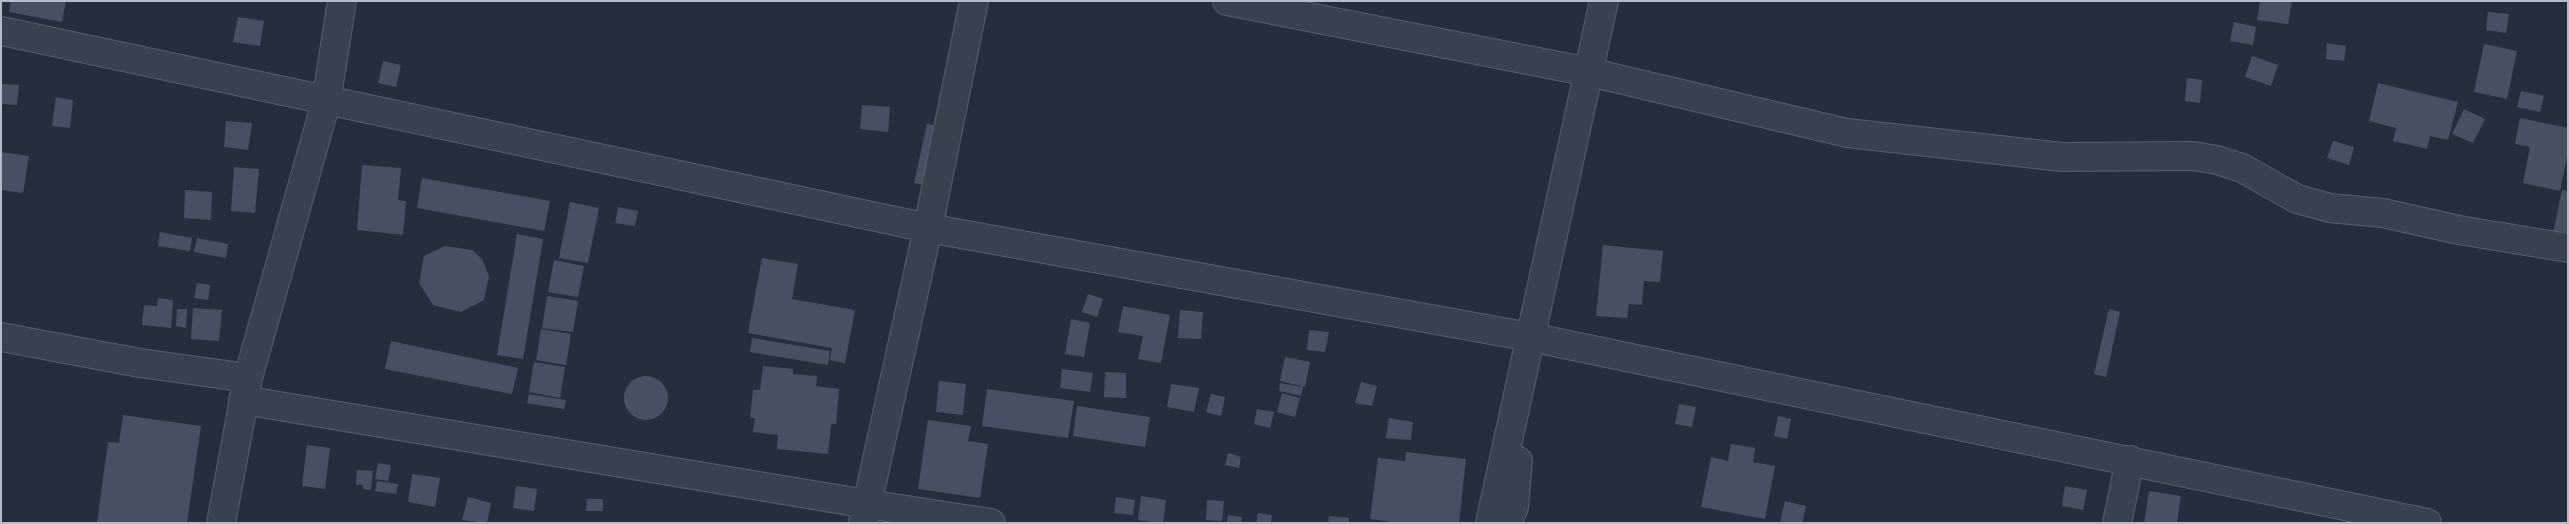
<!DOCTYPE html>
<style>
body{margin:0}
#map{position:relative;width:2569px;height:524px;overflow:hidden;background:#242f3e;font-family:"Fira Sans Condensed",sans-serif}
canvas{display:block}
.frame{position:absolute;inset:0;border:2px solid #b4bcc9;pointer-events:none}
</style>
<div id="map">
<canvas width="2569" height="524"></canvas>
<div class="frame"></div>
</div>
<script>
const ctx = document.querySelector('canvas').getContext('2d');
ctx.lineJoin = 'round';
function fillPath(path, color) { ctx.fillStyle = color; ctx.fill(path, 'evenodd'); }
const poly = rows => new Path2D(rows.map(r => 'M' + r).join(''));
function stroke(path, color, width, dash) { ctx.strokeStyle = color; ctx.lineWidth = width; ctx.lineCap = dash ? 'butt' : 'round'; ctx.setLineDash(dash || []); ctx.stroke(path); }
const building = poly([
 [11,1,66,1,62,22,9,12],
 [2260,1,2292,1,2288,24,2257,20],
 [2488,12,2509,14,2506,33,2486,30],
 [238,17,264,21,260,46,233,42],
 [2234,22,2256,27,2253,45,2230,41],
 [2327,43,2346,46,2344,61,2326,59],
 [2484,44,2517,51,2507,99,2474,92],
 [2252,56,2278,65,2271,86,2245,77],
 [383,61,401,65,396,87,378,83],
 [2187,78,2202,80,2200,103,2185,101],
 [2378,83,2458,102,2448,140,2430,136,2427,149,2393,141,2396,128,2369,121],
 [1,84,19,85,17,105,1,104],
 [2521,91,2544,96,2540,112,2517,107],
 [56,97,73,100,70,128,52,126],
 [862,105,890,107,888,132,860,129],
 [2464,109,2485,119,2473,143,2452,134],
 [2520,118,2568,128,2568,153,2560,191,2523,183,2530,147,2515,144],
 [226,121,252,123,248,150,224,147],
 [927,124,943,127,930,186,914,183],
 [2333,141,2354,147,2349,165,2327,158],
 [1,152,29,156,23,193,1,190],
 [362,165,401,168,398,200,406,201,403,235,357,230],
 [234,167,259,169,255,213,231,211],
 [422,178,550,201,544,231,417,208],
 [185,190,212,192,211,220,184,218],
 [2562,190,2568,191,2568,236,2553,234],
 [570,202,599,208,588,263,559,258],
 [618,207,638,211,635,226,615,223],
 [160,232,192,238,190,251,158,246],
 [517,234,543,239,523,359,497,355],
 [197,238,228,244,226,258,194,252],
 [1603,245,1663,251,1660,282,1644,281,1642,305,1629,304,1627,318,1596,316],
 [445,246,472,250,482,259,489,276,484,300,461,312,433,305,419,283,424,256],
 [762,258,798,264,792,299,855,310,845,363,830,360,832,348,748,333],
 [554,260,584,266,578,297,548,292],
 [197,283,210,285,208,300,194,298],
 [1088,294,1103,299,1097,317,1082,312],
 [547,296,578,301,573,332,542,328],
 [158,298,173,300,171,328,142,325,144,305,157,306],
 [1123,306,1170,315,1161,363,1138,359,1143,336,1118,332],
 [193,308,222,310,219,341,191,339],
 [177,309,187,309,186,328,176,326],
 [2109,309,2120,312,2106,377,2094,374],
 [1180,310,1203,312,1201,339,1178,338],
 [1071,319,1090,323,1084,357,1065,354],
 [541,329,571,334,566,365,536,360],
 [1309,330,1329,332,1325,352,1307,350],
 [752,338,830,351,828,365,750,352],
 [391,341,518,368,512,394,385,369],
 [1285,357,1310,362,1305,387,1280,381],
 [534,362,565,367,560,398,529,392],
 [763,366,793,369,793,374,817,376,816,386,839,389,836,424,831,424,828,454,777,449,778,435,753,432,755,418,750,418,753,390,760,390],
 [1062,369,1093,373,1090,392,1060,388],
 [1105,372,1126,373,1126,398,1104,397],
 '624 398a22 22 0 1 1 44 0a22 22 0 1 1-44 0Z',
 [939,381,966,384,963,415,936,412],
 [1361,382,1377,386,1372,406,1355,403],
 [1280,383,1303,387,1301,396,1279,391],
 [1171,384,1199,388,1194,412,1167,407],
 [987,389,1074,401,1068,438,982,426],
 [1282,393,1300,398,1295,417,1277,412],
 [529,394,566,400,564,409,527,403],
 [1211,394,1225,397,1221,416,1206,412],
 [1679,404,1696,407,1692,427,1675,424],
 [1077,406,1150,417,1145,447,1073,436],
 [1257,409,1274,412,1270,428,1254,424],
 [123,415,201,426,187,523,97,523,108,442,119,443],
 [1778,416,1791,419,1787,439,1774,436],
 [1389,418,1413,422,1411,440,1386,438],
 [928,420,971,426,968,441,988,444,980,498,918,489],
 [1731,444,1755,448,1753,462,1775,466,1765,519,1701,507,1711,457,1728,461],
 [307,445,330,448,325,489,302,486],
 [1406,452,1466,459,1459,523,1399,523,1370,519,1378,458,1405,461],
 [1228,453,1241,457,1239,468,1225,465],
 [378,463,391,465,388,481,375,479],
 [357,470,373,471,371,490,363,489,363,485,356,485],
 [412,474,440,478,435,507,408,502],
 [377,481,398,484,396,494,375,491],
 [516,486,537,489,534,511,513,508],
 [2065,486,2087,490,2083,510,2062,506],
 [2149,491,2181,496,2177,523,2144,523],
 [1141,496,1166,500,1163,523,1138,520],
 [468,497,491,503,487,523,462,520],
 [1116,497,1135,500,1133,515,1114,513],
 [587,499,603,499,603,511,586,511],
 [1207,500,1224,501,1222,521,1206,520],
 [1785,501,1806,506,1802,523,1780,523],
 [1258,513,1272,515,1271,523,1256,523],
 [1228,515,1242,517,1241,523,1227,523],
 [1329,516,1349,518,1349,523,1328,523]
]);
const street = poly([
 [1227,1,1589,72,1847,133,2062,157,2193,156,2217,160,2242,168,2297,199,2330,208,2383,213,2459,230,2568,248],
 [1,31,928,228,1530,337,2427,523],
 [1,337,140,363,248,378],
 [243,400,867,504,991,523],
 [221,523,248,378,326,102,342,1],
 [863,523,928,228,974,1],
 [1490,523,1604,1],
 [1507,523,1514,507,1518,461],
 [2117,523,2130,460]
]);
fillPath(building, '#455162');
stroke(street, '#565f6c', 30);
stroke(street, '#38414e', 28);
</script>
